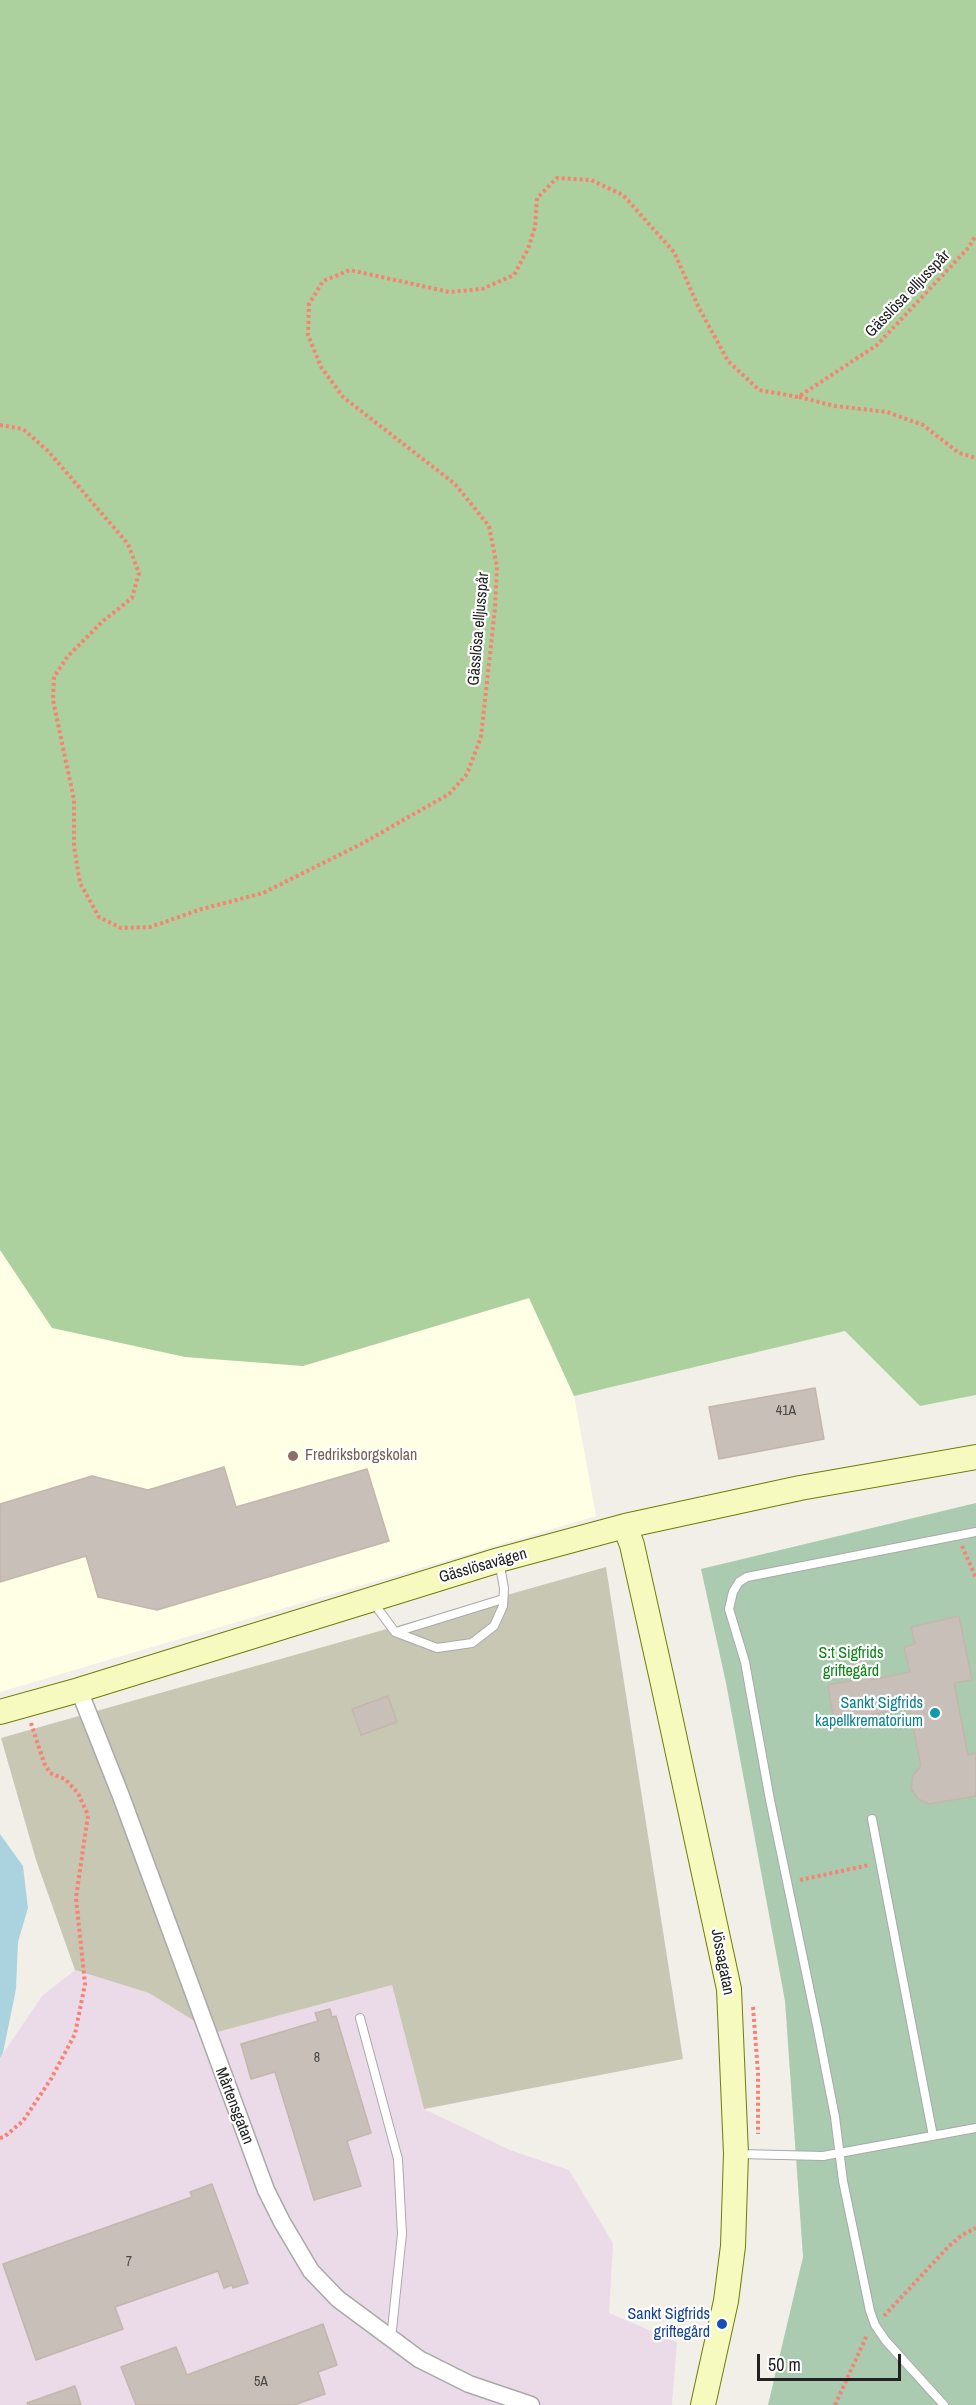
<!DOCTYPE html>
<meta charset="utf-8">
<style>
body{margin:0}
#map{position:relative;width:976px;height:2405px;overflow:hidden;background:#f2efe9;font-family:"Archivo Narrow",sans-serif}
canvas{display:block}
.scale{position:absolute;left:757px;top:2354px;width:144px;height:27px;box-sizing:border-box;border:3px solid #222;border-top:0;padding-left:8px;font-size:18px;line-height:21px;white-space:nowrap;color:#222;-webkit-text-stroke:4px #fff;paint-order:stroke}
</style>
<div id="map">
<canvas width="976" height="2405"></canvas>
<div class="scale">50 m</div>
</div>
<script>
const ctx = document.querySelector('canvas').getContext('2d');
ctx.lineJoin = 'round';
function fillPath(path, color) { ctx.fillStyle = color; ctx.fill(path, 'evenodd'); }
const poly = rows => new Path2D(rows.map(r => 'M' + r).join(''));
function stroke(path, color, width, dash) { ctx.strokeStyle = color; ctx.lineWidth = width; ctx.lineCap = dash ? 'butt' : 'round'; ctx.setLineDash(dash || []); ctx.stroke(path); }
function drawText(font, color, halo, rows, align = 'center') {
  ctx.font = font + ' "Archivo Narrow",sans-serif'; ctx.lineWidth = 4.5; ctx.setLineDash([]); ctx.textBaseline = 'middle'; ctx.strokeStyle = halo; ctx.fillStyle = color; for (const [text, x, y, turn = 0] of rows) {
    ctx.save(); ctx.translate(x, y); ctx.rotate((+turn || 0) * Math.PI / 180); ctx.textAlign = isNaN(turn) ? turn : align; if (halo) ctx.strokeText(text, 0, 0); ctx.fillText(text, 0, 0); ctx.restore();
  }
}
const industrial = poly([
 [75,1970,149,1993,214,2033,392,1985,424,2109,510,2150,569,2170,613,2243,609,2313,677,2342,672,2405,0,2405,0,2058,42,1996]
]);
const education = poly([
 [0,1250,52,1328,303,1366,530,1298,574,1396,596,1516,0,1692]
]);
const construction = poly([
 [606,1567,683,2059,424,2109,392,1985,214,2033,149,1993,75,1970,36,1860,1,1738]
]);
const forest = poly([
 [0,0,976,0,976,1395,920,1406,845,1331,574,1396,529,1298,303,1366,185,1357,52,1328,0,1250]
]);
const cemetery = poly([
 [976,1503,976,2405,768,2405,803,2257,785,2001,726,1683,701,1569]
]);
const water = poly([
 [0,1834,23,1866,28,1908,18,1942,16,1989,3,2053,0,2058]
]);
const building = poly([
 [815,1388,824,1439,719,1459,709,1407,815,1388],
 [224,1467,236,1507,367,1469,389,1541,157,1610,98,1597,86,1556,0,1582,0,1504,92,1476,148,1490,224,1467],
 [959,1616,972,1680,954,1683,968,1755,976,1753,976,1796,929,1804,918,1799,911,1789,913,1775,921,1766,909,1707,862,1717,858,1723,835,1728,828,1685,856,1680,852,1659,866,1656,871,1680,910,1672,904,1647,915,1644,911,1627,959,1616],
 [388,1696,397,1722,361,1735,352,1709,388,1696],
 [330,2009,332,2017,336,2016,371,2133,347,2141,361,2186,314,2200,275,2072,251,2079,241,2044,318,2021,315,2013,330,2009],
 [212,2184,248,2283,233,2288,232,2285,224,2288,218,2271,115,2307,123,2329,36,2360,3,2264,192,2197,190,2192,212,2184],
 [323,2324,337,2365,318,2372,325,2394,294,2405,136,2405,121,2367,176,2347,187,2375,323,2324],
 [75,2386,81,2405,28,2405,27,2403,75,2386]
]);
const path = poly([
 [799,397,835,406,887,412,923,425,959,453,976,458],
 [0,425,23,429,48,451,128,544,139,573,132,598,103,621,68,656,54,677,53,700,74,800,74,846,80,883,99,917,121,928,150,927,202,909,263,893,363,843,449,794,467,774,481,737,495,608,497,567,489,526,455,484,343,397,321,367,308,335,309,304,323,281,350,270,449,292,482,289,514,275,528,249,535,227,537,198,557,178,591,180,623,195,674,252,699,308,728,361,759,390,798,397,877,345,969,247,976,235],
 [962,1546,976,1578],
 [800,1880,869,1865],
 [753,2007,758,2073,758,2134],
 [0,2138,4,2137,23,2121,51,2079,75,2034,85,1984,76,1898,88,1815,78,1793,65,1779,50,1773,44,1763,31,1723],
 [884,2316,948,2247,962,2235,976,2228],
 [835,2405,867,2335]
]);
const lane = poly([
 [372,1601,395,1632,437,1648,472,1643,494,1626,503,1606,504,1588,499,1561],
 [396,1632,503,1599],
 [872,1819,933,2136],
 [360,2018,398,2159,402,2234,391,2339],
 [739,2154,823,2156,976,2128],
 [944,2405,886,2341,875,2325,870,2311,843,2181,835,2117,817,2025,770,1800,745,1662,729,1609,733,1592,739,1582,747,1577,976,1532]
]);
const street = poly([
 [79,1690,121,1796,266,2190,282,2222,311,2271,338,2299,419,2359,469,2384,531,2405]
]);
const secondary = poly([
 [625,1526,632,1545,663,1684,729,1989,736,2154,733,2246,726,2301,703,2405],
 [0,1712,79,1690,499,1560,625,1526,800,1488,976,1457]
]);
const markers = [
 [293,1456,6,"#8d6e63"],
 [935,1713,6,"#0f9aa8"],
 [722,2324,6,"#1a4fb4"]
];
const numberNames = [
 ["41A",786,1411],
 ["8",317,2058],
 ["7",129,2262],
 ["5A",261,2382]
];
const streetNames = [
 ["Gässlösa elljusspår",908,294,-46],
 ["Gässlösa elljusspår",479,629,-85],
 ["Gässlösavägen",483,1566,-16],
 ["Jössagatan",722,1962,79],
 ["Mårtensgatan",234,2106,69]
];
const educationNames = [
 ["Fredriksborgskolan",305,1456]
];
const parkNames = [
 ["S:t Sigfrids",851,1654],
 ["griftegård",851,1672]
];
const cultureNames = [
 ["Sankt Sigfrids",923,1704],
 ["kapellkrematorium",923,1722]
];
const transitNames = [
 ["Sankt Sigfrids",710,2315],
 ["griftegård",710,2333]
];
fillPath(industrial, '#ebdbe8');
fillPath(education, '#ffffe5');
fillPath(construction, '#c7c7b4');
fillPath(forest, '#add19e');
fillPath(cemetery, '#aacbaf');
fillPath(water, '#aad3df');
fillPath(building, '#c7bfb8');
stroke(building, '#c4b6ab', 1.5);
stroke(lane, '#a9a9a9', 10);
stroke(street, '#a9a9a9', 19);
stroke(secondary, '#707d05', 26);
stroke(path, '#fa8072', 4, [3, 3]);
stroke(lane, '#fff', 8);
stroke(street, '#fff', 16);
stroke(secondary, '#f7fabf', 24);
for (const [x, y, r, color] of markers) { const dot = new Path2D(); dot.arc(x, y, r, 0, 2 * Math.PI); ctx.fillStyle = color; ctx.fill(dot); stroke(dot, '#fff', 2); }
drawText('14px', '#4b4948', null, numberNames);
drawText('16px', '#222', '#fff', streetNames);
drawText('16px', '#785e54', '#fff', educationNames, 'left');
drawText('16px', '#0c8416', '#fff', parkNames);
drawText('16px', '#0d838f', '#fff', cultureNames, 'right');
drawText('16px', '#164399', '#fff', transitNames, 'right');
</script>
